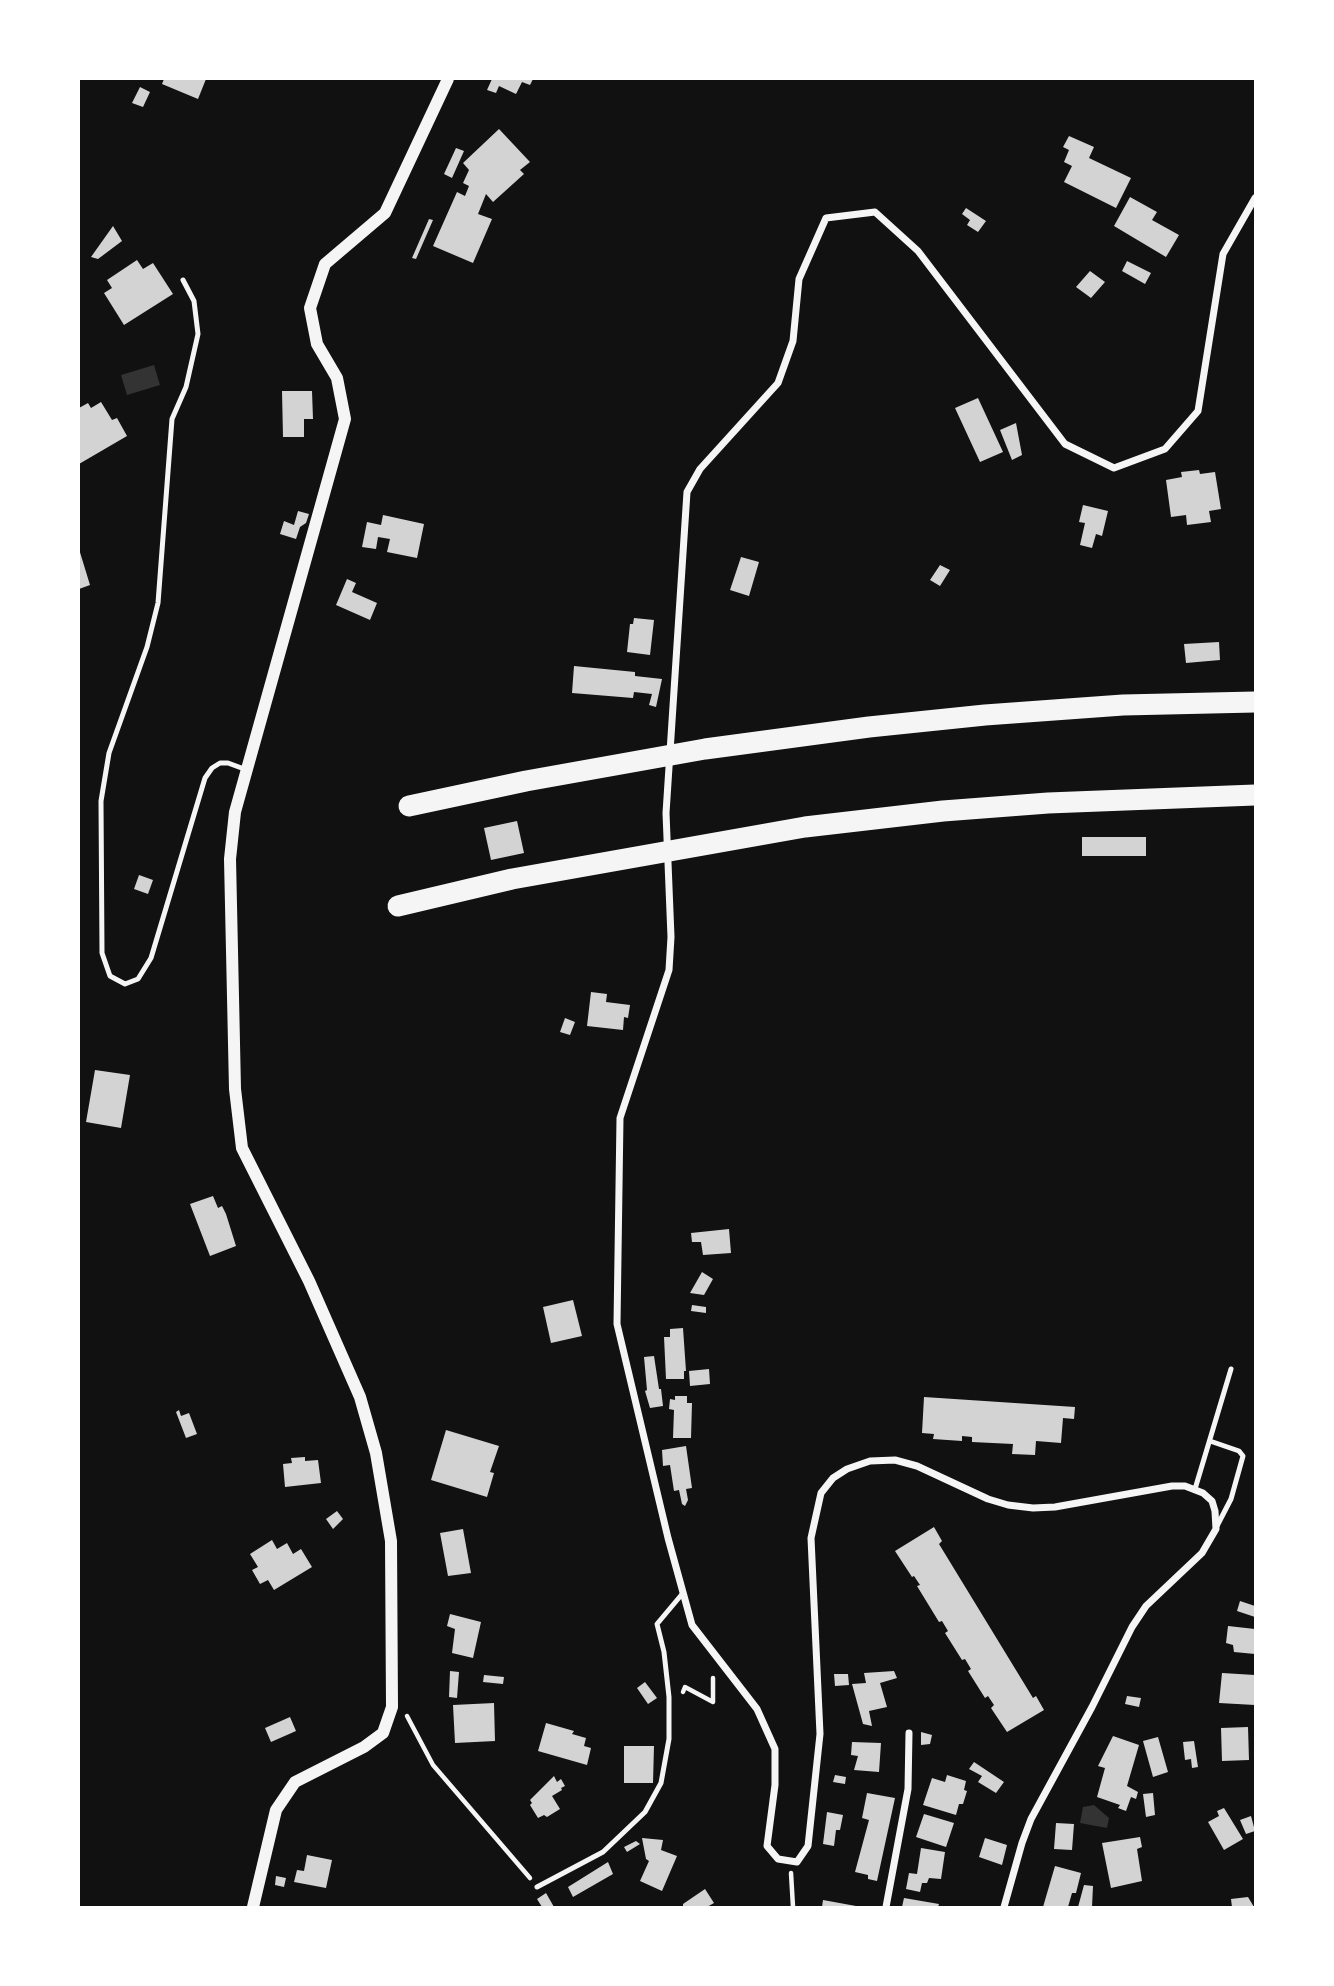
<!DOCTYPE html>
<style>
body{margin:0}
#map{position:relative;width:1334px;height:1986px;overflow:hidden;background:#111;font-family:"Source Serif 4",serif}
canvas{display:block}
.frame{position:absolute;inset:0;border:80px solid #fff;pointer-events:none}
</style>
<div id="map">
<canvas width="1334" height="1986"></canvas>
<div class="frame"></div>
</div>
<script>
const ctx = document.querySelector('canvas').getContext('2d');
ctx.lineJoin = 'round';
function fillPath(path, color) { ctx.fillStyle = color; ctx.fill(path, 'evenodd'); }
const poly = rows => new Path2D(rows.map(r => 'M' + r).join(''));
function stroke(path, color, width, dash) { ctx.strokeStyle = color; ctx.lineWidth = width; ctx.lineCap = dash ? 'butt' : 'round'; ctx.setLineDash(dash || []); ctx.stroke(path); }
const water = poly([
 [154,365,160,385,127,395,121,375],
 [1094,1805,1109,1818,1107,1828,1080,1823,1083,1807]
]);
const building = poly([
 [164,79,206,79,198,99,162,84],
 [492,79,533,79,530,85,522,82,516,94,499,86,496,93,487,90],
 [140,87,150,92,143,107,132,103],
 [499,129,530,162,520,170,524,174,493,202,486,194,478,214,492,219,473,263,433,246,457,192,465,196,469,186,463,183,469,170,463,163],
 [1069,136,1094,147,1089,158,1131,178,1116,208,1064,182,1072,166,1064,162,1069,150,1063,147],
 [456,148,464,151,452,178,444,174],
 [1130,197,1157,212,1152,220,1179,235,1166,257,1114,226],
 [966,208,986,221,978,232,967,225,970,220,962,214],
 [429,219,433,220,416,259,412,258],
 [113,226,122,241,98,259,91,257],
 [137,260,143,269,153,263,173,294,124,325,104,293,112,288,107,280],
 [1127,261,1151,273,1145,284,1122,271],
 [1090,271,1105,282,1091,298,1076,287],
 [282,391,312,391,313,419,304,419,304,437,283,437],
 [978,398,1003,452,980,462,955,408],
 [101,402,112,420,117,418,127,436,79,464,79,408,88,403,91,408],
 [1016,423,1022,455,1012,460,1000,430],
 [1199,470,1200,474,1215,472,1221,509,1209,511,1211,522,1187,525,1186,515,1171,517,1166,480,1182,477,1181,472],
 [1083,505,1108,511,1102,536,1096,534,1092,548,1080,545,1085,523,1079,522],
 [298,511,309,514,306,523,300,527,296,539,280,534,284,521,294,525],
 [383,515,424,524,417,558,387,552,390,539,378,537,376,549,362,547,367,522,381,525],
 [79,549,90,585,79,589],
 [741,557,759,562,749,596,730,590],
 [940,565,950,570,940,586,930,580],
 [347,579,356,583,352,592,377,603,370,620,336,605],
 [634,618,654,620,650,655,627,652,630,624,633,624],
 [1219,642,1220,660,1186,663,1184,644],
 [574,666,635,672,635,676,662,679,656,707,649,705,652,694,634,692,633,698,572,693],
 [517,821,524,853,491,860,484,828],
 [1082,837,1146,837,1146,856,1082,856],
 [139,875,153,880,148,894,134,889],
 [591,992,607,994,606,1002,630,1005,628,1018,624,1017,623,1030,587,1026],
 [565,1018,575,1022,570,1035,560,1032],
 [95,1070,130,1075,121,1128,86,1122],
 [213,1196,218,1208,222,1206,226,1214,236,1246,210,1256,190,1204],
 [729,1229,731,1253,703,1255,701,1242,692,1242,691,1233],
 [702,1272,713,1279,704,1295,690,1293],
 [573,1300,582,1336,551,1343,543,1307],
 [692,1305,706,1307,706,1313,691,1311],
 [683,1328,686,1371,684,1371,684,1379,666,1379,664,1337,670,1337,670,1329],
 [654,1356,659,1389,661,1389,663,1406,650,1408,645,1391,647,1390,644,1357],
 [709,1369,710,1384,690,1386,689,1371],
 [675,1396,687,1396,687,1403,692,1403,691,1438,673,1438,674,1410,669,1409,670,1399,675,1400],
 [924,1397,1075,1407,1074,1419,1063,1418,1061,1443,1036,1441,1035,1455,1012,1454,1013,1444,972,1442,972,1437,962,1436,962,1441,933,1439,934,1434,922,1433],
 [179,1410,181,1416,189,1413,197,1434,186,1438,176,1412],
 [446,1430,499,1446,490,1472,494,1473,487,1497,431,1480],
 [686,1446,692,1488,686,1489,688,1500,685,1506,682,1504,679,1490,674,1491,670,1465,663,1466,662,1450],
 [305,1457,305,1461,318,1460,321,1483,285,1487,283,1464,292,1463,291,1458],
 [337,1511,343,1519,333,1529,326,1519],
 [934,1527,942,1541,939,1544,1033,1698,1036,1696,1044,1710,1007,1732,991,1708,994,1705,988,1696,985,1698,968,1671,971,1669,965,1659,962,1660,945,1633,948,1631,942,1621,939,1622,917,1586,920,1585,914,1576,912,1577,895,1551],
 [463,1529,471,1573,448,1576,440,1533],
 [272,1540,277,1549,287,1543,293,1554,301,1549,312,1567,274,1590,268,1580,260,1584,252,1570,258,1567,250,1554],
 [1240,1601,1255,1606,1255,1617,1237,1611],
 [450,1614,481,1622,473,1658,452,1653,455,1629,447,1626],
 [1228,1626,1255,1629,1255,1654,1234,1652,1233,1645,1226,1643],
 [450,1671,459,1672,457,1698,449,1697],
 [894,1671,897,1678,880,1683,887,1707,869,1711,872,1726,863,1724,852,1684,866,1683,864,1673],
 [1222,1673,1255,1675,1255,1705,1219,1703],
 [834,1674,848,1674,849,1685,835,1686],
 [484,1675,504,1677,503,1684,483,1682],
 [645,1682,657,1698,648,1704,637,1688],
 [1127,1696,1141,1698,1139,1707,1125,1704],
 [494,1703,495,1741,455,1743,453,1705],
 [290,1717,296,1731,271,1742,265,1728],
 [546,1723,574,1731,572,1734,586,1738,584,1746,591,1748,587,1765,538,1751],
 [1248,1727,1249,1760,1222,1761,1221,1728],
 [921,1732,932,1735,930,1744,921,1745],
 [1113,1736,1139,1745,1127,1786,1138,1792,1136,1799,1131,1797,1126,1811,1118,1808,1120,1805,1097,1797,1105,1768,1098,1766],
 [1158,1737,1168,1772,1153,1777,1143,1741],
 [1194,1741,1198,1767,1192,1768,1191,1759,1185,1760,1183,1742],
 [852,1742,881,1743,879,1772,854,1770,858,1756,851,1755],
 [624,1746,654,1746,653,1783,624,1783],
 [974,1762,1004,1782,996,1793,978,1782,982,1776,969,1769],
 [835,1775,846,1777,845,1784,833,1782],
 [947,1775,966,1781,964,1790,967,1791,963,1804,959,1804,956,1815,923,1805,932,1778,945,1782],
 [554,1776,557,1782,561,1779,565,1786,561,1788,562,1790,552,1796,560,1809,547,1817,544,1815,538,1818,530,1805,532,1803,530,1800],
 [867,1793,895,1798,877,1881,868,1879,868,1875,855,1872,869,1820,862,1818],
 [1153,1793,1155,1815,1146,1817,1143,1794],
 [1224,1808,1243,1839,1224,1850,1208,1822,1219,1816,1217,1811],
 [827,1812,843,1815,840,1830,836,1830,834,1846,823,1844],
 [924,1814,954,1823,946,1847,916,1837],
 [1251,1816,1255,1831,1246,1834,1240,1820],
 [1056,1823,1074,1824,1072,1850,1054,1849],
 [1140,1837,1142,1847,1137,1849,1142,1881,1111,1888,1102,1843],
 [642,1838,663,1840,661,1850,677,1856,662,1891,640,1881,649,1861,646,1859],
 [985,1838,1007,1845,1002,1865,979,1857],
 [636,1841,640,1844,627,1852,624,1847],
 [921,1848,945,1852,941,1879,929,1878,927,1883,922,1883,920,1892,906,1889,909,1873,917,1874],
 [307,1855,332,1860,326,1888,294,1882,297,1870,304,1871],
 [608,1862,613,1874,573,1897,568,1887],
 [1055,1866,1081,1873,1076,1893,1072,1893,1068,1907,1043,1907],
 [276,1876,286,1878,284,1887,275,1885],
 [1084,1885,1093,1886,1092,1907,1078,1907],
 [705,1889,714,1903,707,1907,683,1907,683,1904],
 [546,1893,554,1907,542,1907,537,1899],
 [1248,1897,1254,1907,1232,1907,1231,1899],
 [904,1898,939,1904,938,1907,902,1907],
 [823,1900,856,1906,855,1907,822,1907]
]);
const path = poly([
 [683,1692,685,1687,713,1702,713,1678],
 [407,1716,433,1765,530,1878],
 [791,1873,793,1907]
]);
const service = poly([
 [183,280,194,301,198,334,186,387,172,419,158,603,147,647,109,753,101,801,102,953,110,976,125,984,138,979,151,958,205,778,212,768,220,763,228,763,247,770],
 [1210,1441,1239,1451,1243,1456,1231,1499,1217,1526],
 [1195,1489,1231,1369],
 [537,1887,603,1852,645,1812,661,1783,669,1739,669,1697,664,1652,657,1624,683,1593]
]);
const minor = poly([
 [886,1907,908,1789,909,1733],
 [1004,1907,1022,1843,1031,1819,1092,1707,1132,1627,1146,1606,1202,1553,1216,1529,1215,1511,1212,1501,1203,1493,1185,1486,1172,1486,1055,1507,1033,1508,1008,1505,988,1499,917,1466,895,1460,870,1461,847,1469,833,1478,821,1493,811,1538,820,1734,808,1846,797,1862,778,1859,767,1846,775,1785,775,1749,757,1709,692,1625,668,1538,617,1324,620,1118,669,970,671,937,666,813,687,492,700,469,778,383,793,341,799,279,826,218,875,212,918,251,1065,444,1114,468,1165,449,1198,411,1223,254,1255,198]
]);
const tertiary = poly([
 [253,1907,276,1810,295,1782,364,1747,383,1733,392,1707,391,1541,376,1453,360,1397,309,1281,242,1148,235,1089,230,859,235,812,345,419,337,378,317,344,310,308,325,264,385,213,448,79]
]);
const motorway = poly([
 [409,806,526,781,705,749,869,727,985,715,1123,705,1255,702],
 [398,906,512,879,805,827,943,811,1048,803,1255,795]
]);
fillPath(water, '#333');
fillPath(building, '#d3d3d3');
stroke(path, '#f5f5f5', 4.5);
stroke(service, '#f5f5f5', 5);
stroke(minor, '#f5f5f5', 7);
stroke(tertiary, '#f5f5f5', 12);
stroke(motorway, '#f5f5f5', 21);
</script>
